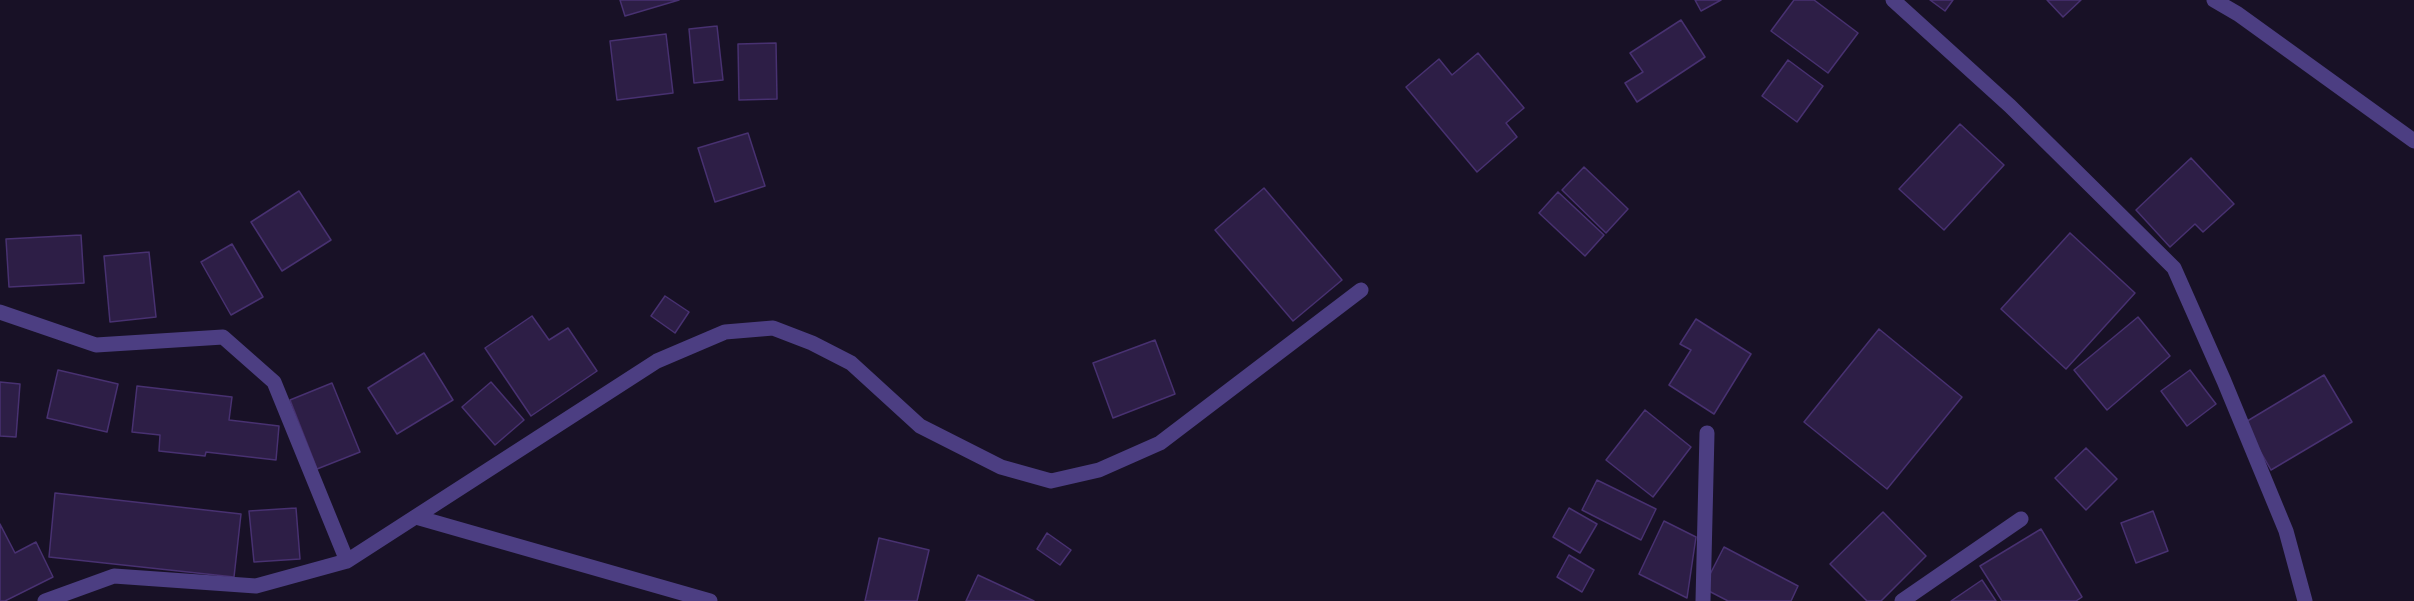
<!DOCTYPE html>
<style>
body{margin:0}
canvas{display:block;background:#181126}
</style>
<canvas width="2414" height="601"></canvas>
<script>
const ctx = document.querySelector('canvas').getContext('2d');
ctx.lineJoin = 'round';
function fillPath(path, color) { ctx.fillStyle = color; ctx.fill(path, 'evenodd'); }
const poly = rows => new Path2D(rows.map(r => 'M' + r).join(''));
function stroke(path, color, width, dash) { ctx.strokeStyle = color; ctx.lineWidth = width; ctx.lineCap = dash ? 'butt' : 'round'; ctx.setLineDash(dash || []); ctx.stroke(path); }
const building = poly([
 [620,0,679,0,625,16,620,0],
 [1695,0,1721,0,1701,11,1695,0],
 [1794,0,1814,0,1858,33,1828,73,1771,31,1794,0],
 [1930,0,1953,0,1945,11,1930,0],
 [2047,0,2081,0,2063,17,2047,0],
 [1681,20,1705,57,1637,102,1625,83,1643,72,1630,53,1681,20],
 [717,26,723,80,694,83,689,29,717,26],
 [666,34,673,93,617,100,610,41,666,34],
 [776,43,777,99,739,100,738,44,776,43],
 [1478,53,1524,108,1506,123,1517,137,1477,172,1406,87,1439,59,1452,75,1478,53],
 [1788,60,1823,86,1797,122,1762,96,1788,60],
 [1960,124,2004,165,1944,230,1899,189,1960,124],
 [748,133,765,186,715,202,698,148,748,133],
 [2191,158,2234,204,2203,232,2195,224,2170,247,2136,210,2191,158],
 [1584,167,1628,209,1606,233,1562,190,1584,167],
 [1264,188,1342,280,1293,321,1215,230,1264,188],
 [299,191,331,240,282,271,251,222,299,191],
 [1558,192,1604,235,1585,256,1539,213,1558,192],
 [2070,233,2135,293,2066,369,2001,309,2070,233],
 [81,235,84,283,9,287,6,239,81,235],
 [232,244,263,297,231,315,201,262,232,244],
 [149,252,156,317,110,322,104,256,149,252],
 [665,296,689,312,675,333,651,316,665,296],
 [532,316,549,340,568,328,597,371,531,416,485,348,532,316],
 [2138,317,2170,356,2107,410,2074,370,2138,317],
 [1696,319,1751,354,1714,414,1669,385,1691,350,1680,344,1696,319],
 [1879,329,1962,397,1887,489,1804,422,1879,329],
 [1155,340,1175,394,1113,418,1093,363,1155,340],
 [424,353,453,400,397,434,368,388,424,353],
 [58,370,118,384,107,432,47,418,58,370],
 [2190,370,2216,404,2187,426,2161,391,2190,370],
 [2324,375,2352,422,2271,470,2244,423,2324,375],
 [0,382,20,384,16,437,0,436,0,382],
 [491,382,524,420,495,445,462,407,491,382],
 [332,383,360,452,317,469,290,400,332,383],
 [137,386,232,397,229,420,279,426,276,460,206,452,205,456,159,451,160,435,132,432,137,386],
 [1645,410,1691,447,1653,497,1606,460,1645,410],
 [2086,448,2117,479,2086,510,2055,478,2086,448],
 [1597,480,1656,509,1641,540,1582,510,1597,480],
 [55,493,241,514,234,577,49,557,55,493],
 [296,508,300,559,254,562,249,511,296,508],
 [1569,508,1597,524,1580,553,1553,537,1569,508],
 [2153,511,2168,551,2136,563,2121,523,2153,511],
 [1883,512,1926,556,1881,601,1867,601,1830,564,1883,512],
 [1664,521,1696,537,1687,598,1639,574,1664,521],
 [0,524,15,553,36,542,53,577,5,601,0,601,0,524],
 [2041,529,2082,597,2076,601,2002,601,1980,566,2041,529],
 [1047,533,1071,550,1060,565,1037,549,1047,533],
 [879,538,929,550,917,601,865,601,879,538],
 [1724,547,1798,586,1791,601,1728,601,1703,588,1724,547],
 [1569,555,1594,570,1582,592,1557,577,1569,555],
 [978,575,1034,601,966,601,978,575],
 [1982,580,1996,601,1951,601,1982,580]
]);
const street = poly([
 [1893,0,2010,106,2174,268,2224,381,2286,531,2305,601],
 [2214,0,2238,14,2414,141],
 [0,312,96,345,223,337,274,382,347,561],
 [416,517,710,601],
 [45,601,114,576,256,586,347,561,657,361,725,332,773,328,812,343,851,363,920,426,1001,467,1051,481,1099,470,1160,443,1361,290],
 [1703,601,1707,433],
 [1902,601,2021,519]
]);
fillPath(building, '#2d1e46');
stroke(building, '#483171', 1.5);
stroke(street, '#4c3e82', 15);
</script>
